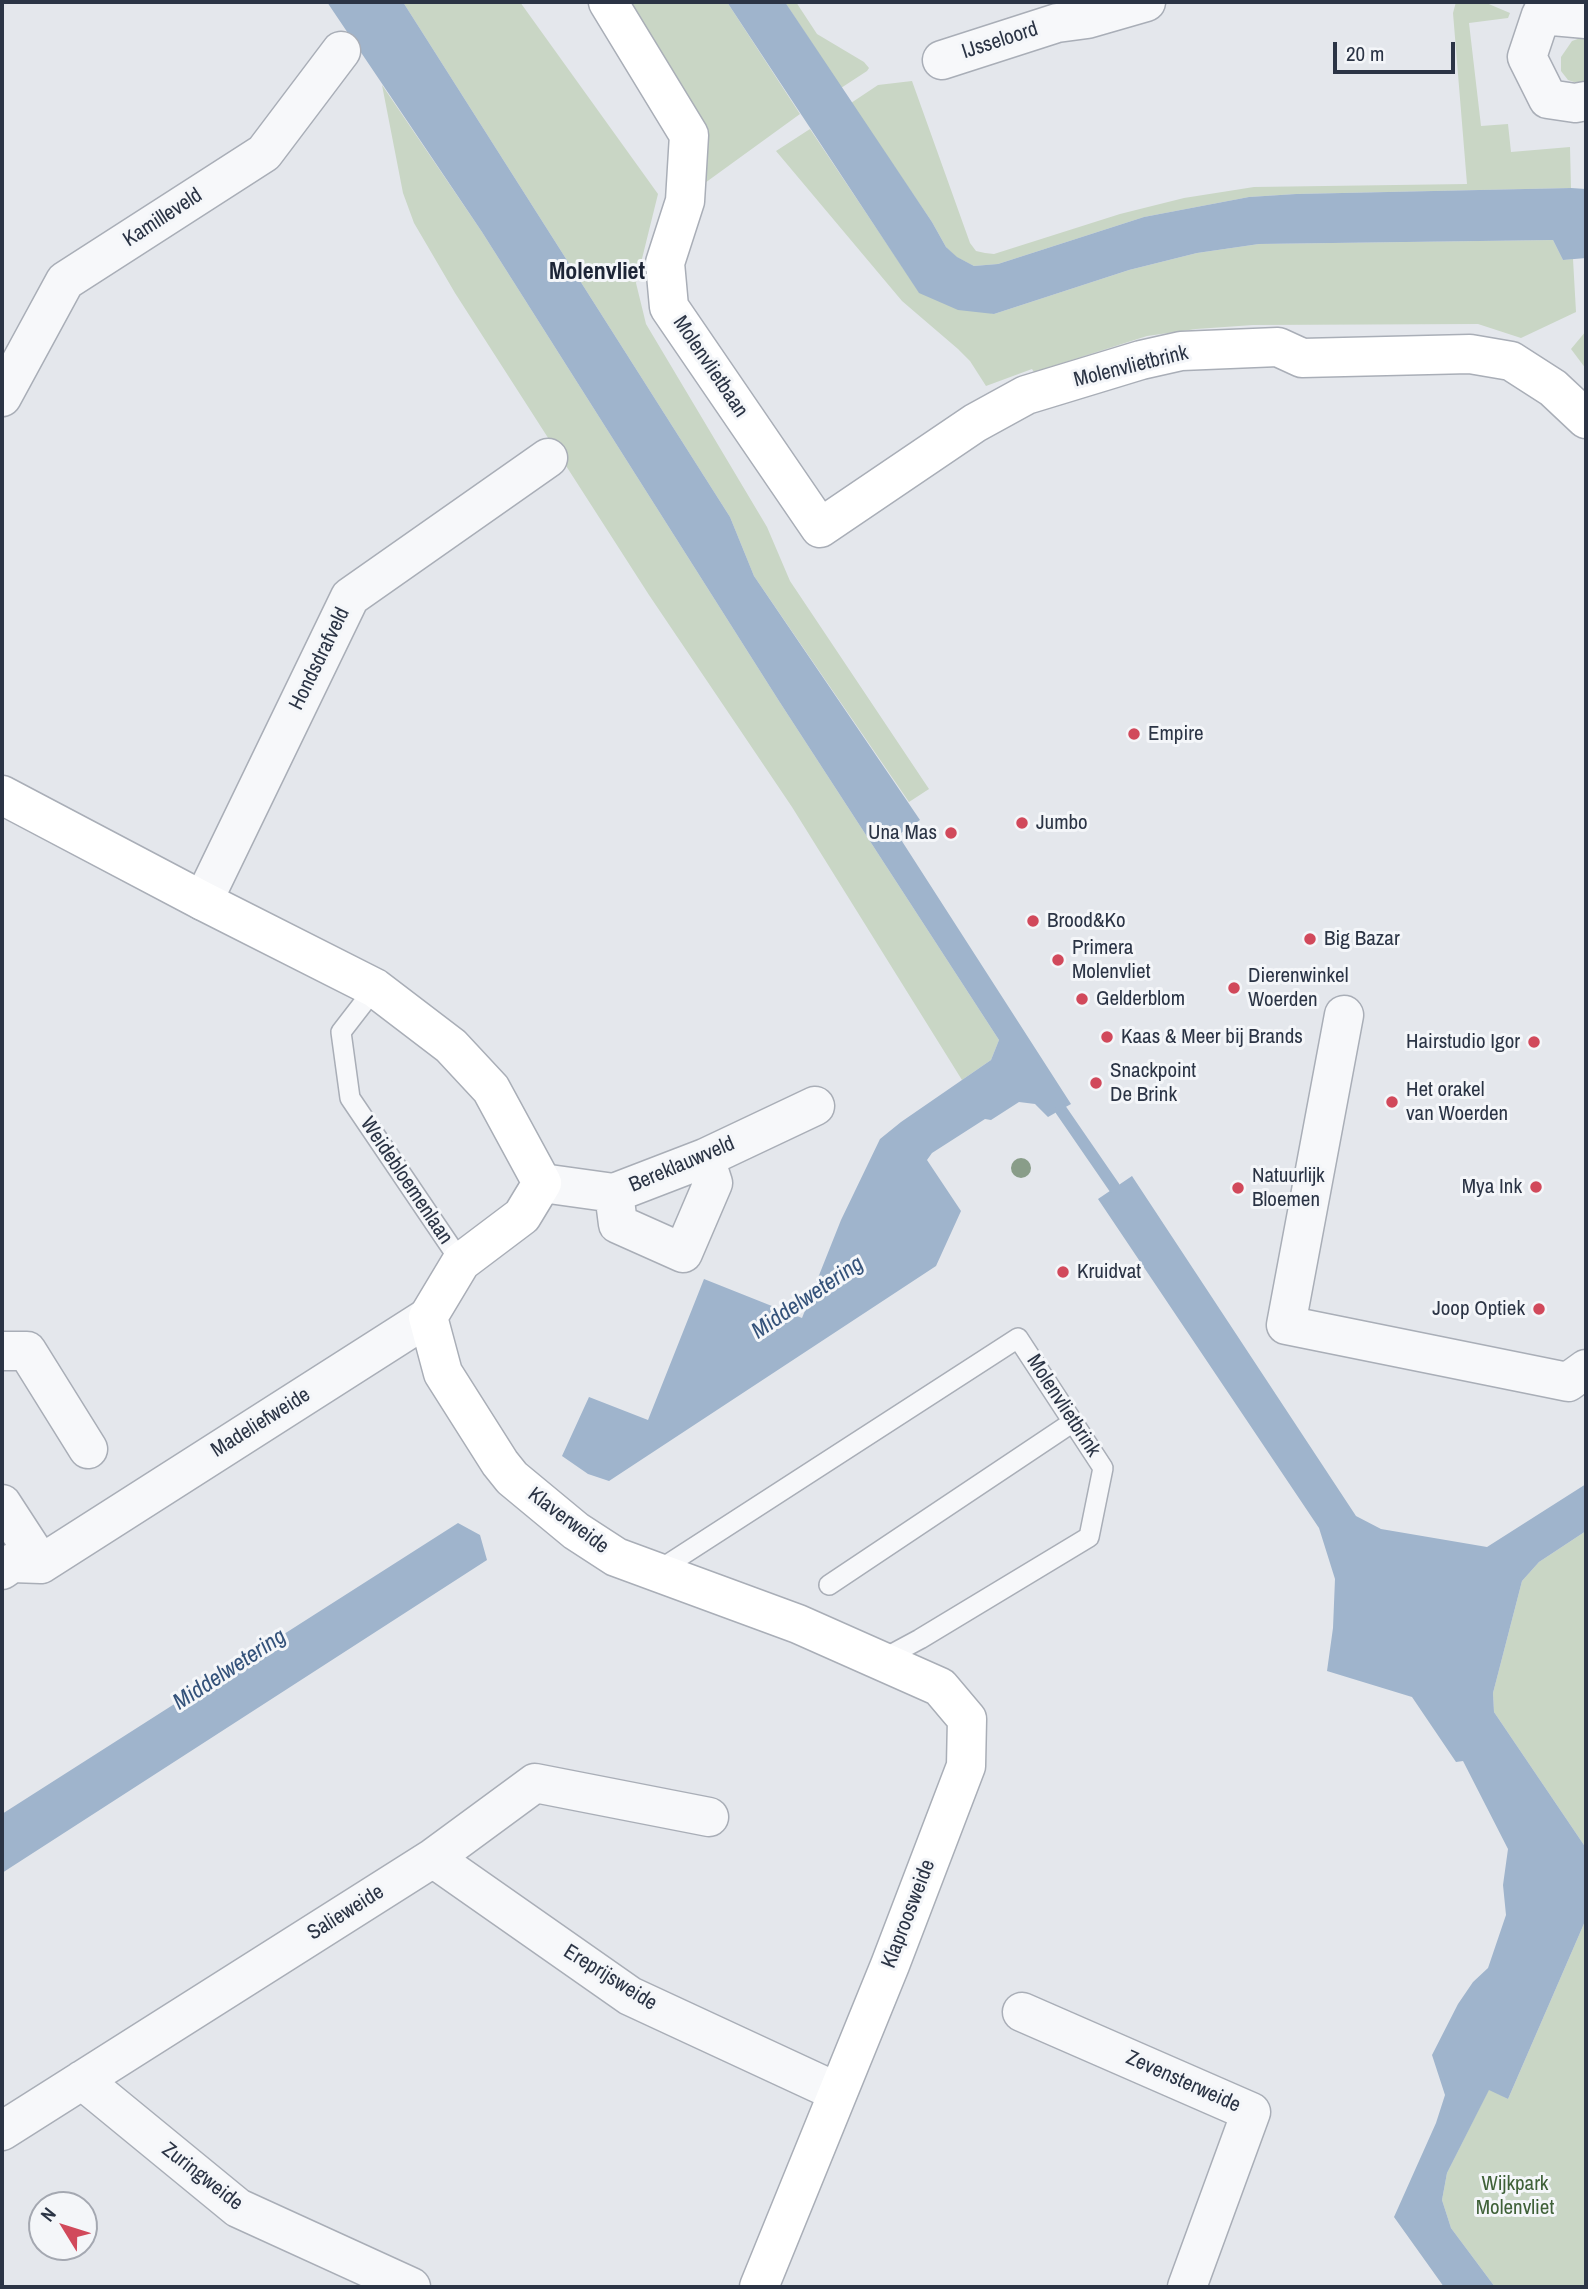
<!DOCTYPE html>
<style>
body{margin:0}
#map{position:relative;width:1588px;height:2289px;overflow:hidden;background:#e4e7ec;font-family:"Archivo Narrow",sans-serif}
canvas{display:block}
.frame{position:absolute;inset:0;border:4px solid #2b3445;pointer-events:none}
.north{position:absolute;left:28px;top:2191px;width:70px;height:70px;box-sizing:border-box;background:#f4f6f9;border:2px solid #a4a8b1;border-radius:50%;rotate:308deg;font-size:19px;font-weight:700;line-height:28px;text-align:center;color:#2b3445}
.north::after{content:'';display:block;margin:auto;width:24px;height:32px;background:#d1495b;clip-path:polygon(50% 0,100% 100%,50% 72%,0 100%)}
.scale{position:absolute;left:1333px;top:42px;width:122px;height:32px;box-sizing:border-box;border:4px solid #2b3445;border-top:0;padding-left:9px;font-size:21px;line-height:24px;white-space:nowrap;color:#2b3445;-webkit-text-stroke:5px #f4f6f9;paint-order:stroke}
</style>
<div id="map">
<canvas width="1588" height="2289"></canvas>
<div class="frame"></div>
<div class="north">N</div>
<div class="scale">20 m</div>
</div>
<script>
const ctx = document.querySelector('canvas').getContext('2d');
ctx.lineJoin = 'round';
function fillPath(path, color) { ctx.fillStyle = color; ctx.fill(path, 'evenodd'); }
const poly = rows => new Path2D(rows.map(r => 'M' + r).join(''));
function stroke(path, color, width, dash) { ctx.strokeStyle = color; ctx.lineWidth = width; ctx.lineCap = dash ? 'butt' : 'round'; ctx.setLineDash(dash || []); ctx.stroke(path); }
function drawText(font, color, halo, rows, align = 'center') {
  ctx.font = font + ' "Archivo Narrow",sans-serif'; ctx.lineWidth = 6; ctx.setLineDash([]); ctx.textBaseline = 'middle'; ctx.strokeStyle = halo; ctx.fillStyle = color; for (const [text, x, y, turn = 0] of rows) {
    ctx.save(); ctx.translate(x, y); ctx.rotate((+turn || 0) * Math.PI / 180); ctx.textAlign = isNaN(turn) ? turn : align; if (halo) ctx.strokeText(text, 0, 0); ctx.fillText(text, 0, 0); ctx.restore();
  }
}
const green = poly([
 [403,2,520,2,658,194,636,283,646,324,767,527,790,581,929,789,909,802,754,576,730,517],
 [618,2,727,2,800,114,698,188],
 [785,2,796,2,817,34,864,62,869,68,867,71,841,88],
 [1456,2,1484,2,1510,13,1508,18,1469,23,1481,126,1508,124,1511,152,1570,147,1571,188,1296,194,1249,197,1144,217,998,264,974,266,956,257,946,247,932,222,851,103,878,85,912,81,970,243,976,251,985,253,994,254,1120,214,1184,198,1254,187,1467,184,1453,13],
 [1586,36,1586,54,1584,55,1585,82,1574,82,1568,80,1561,71,1561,57,1572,41],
 [382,85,482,232,779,701,999,1040,991,1060,962,1080,792,807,649,595,455,293,414,223,403,193],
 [810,129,919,292,994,314,1129,270,1197,253,1259,244,1553,240,1563,260,1573,259,1576,312,1521,338,1478,324,1253,325,1196,329,1147,336,1034,372,1032,369,986,386,970,361,958,349,902,301,776,151],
 [1586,331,1586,369,1571,349],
 [1586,1531,1586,1848,1494,1712,1493,1693,1522,1581,1539,1562],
 [1586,1919,1586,2287,1495,2287,1451,2228,1442,2200,1447,2173,1489,2089,1508,2099]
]);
const water = poly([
 [327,2,403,2,730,517,754,576,920,820,898,835,1071,1104,1048,1117,1035,1104,1019,1102,991,1120,985,1119,932,1153,927,1160,961,1211,936,1266,609,1481,588,1474,562,1456,589,1397,648,1420,704,1279,802,1318,841,1220,880,1139,901,1122,991,1060,999,1040,779,701,482,232],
 [727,2,785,2,932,222,946,247,957,257,974,266,998,264,1144,217,1249,197,1296,194,1571,188,1586,189,1586,258,1563,260,1553,240,1259,244,1197,253,1129,270,994,314,958,310,919,293],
 [1132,1176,1356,1516,1381,1529,1487,1547,1586,1484,1586,1531,1539,1562,1522,1581,1493,1693,1494,1712,1586,1848,1586,1919,1508,2099,1489,2090,1447,2173,1442,2200,1451,2228,1495,2287,1444,2287,1394,2217,1436,2123,1445,2095,1432,2055,1458,2004,1473,1982,1488,1968,1506,1915,1503,1885,1508,1849,1463,1761,1456,1762,1412,1697,1327,1671,1333,1628,1335,1579,1319,1528,1098,1199],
 [458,1523,480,1535,487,1560,2,1873,2,1814]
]);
const stream = poly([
 [1061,1110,1114,1187]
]);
const lane = poly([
 [375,988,341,1032,350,1098,461,1262],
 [656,1572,1018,1338,1103,1468,1089,1537,920,1639,881,1660],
 [829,1585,1073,1422]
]);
const street = poly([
 [1586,19,1541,15,1527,57,1548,99,1575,103,1586,101],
 [942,60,1057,23,1087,19,1146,2],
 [2,397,65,281,264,153,341,51],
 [203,901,350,597,548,458],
 [1344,1015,1286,1325,1568,1382,1586,1369],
 [542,1183,614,1193,705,1158,815,1106],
 [614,1193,618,1224,683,1253,713,1183,705,1158],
 [2,1351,27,1351,88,1449],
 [2,1504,41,1564],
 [2,1570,12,1563,41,1564,428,1317],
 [433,1858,630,1996,837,2092],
 [1022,2012,1251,2112,1187,2287],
 [82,2080,238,2208,411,2287],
 [2,2131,433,1858,535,1783,709,1817]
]);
const secondary = poly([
 [608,2,689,135,685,201,665,263,669,307,820,528,975,423,1026,395,1141,360,1181,351,1278,347,1302,358,1470,354,1511,361,1553,388,1586,419],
 [2,795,203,901,375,988,451,1046,491,1089,542,1183,522,1216,461,1262,428,1317,443,1373,500,1463,512,1478,576,1531,616,1557,798,1624,940,1687,967,1719,966,1766,890,1965,759,2287]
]);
const trees = [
 [1021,1168]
];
const markers = [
 [1134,734,7,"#d1495b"],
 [1022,823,7,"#d1495b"],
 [951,833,7,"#d1495b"],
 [1033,921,7,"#d1495b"],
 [1310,939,7,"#d1495b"],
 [1058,960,7,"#d1495b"],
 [1234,988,7,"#d1495b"],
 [1082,999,7,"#d1495b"],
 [1107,1037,7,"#d1495b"],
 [1534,1042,7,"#d1495b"],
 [1096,1083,7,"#d1495b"],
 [1392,1102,7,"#d1495b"],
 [1536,1187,7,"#d1495b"],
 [1238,1188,7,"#d1495b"],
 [1063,1272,7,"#d1495b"],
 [1539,1309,7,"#d1495b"]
];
const streetNames = [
 ["IJsseloord",1000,41,-18],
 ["Kamilleveld",163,218,-33],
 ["Molenvlietbaan",710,367,56],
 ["Molenvlietbrink",1131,367,-14],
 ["Hondsdrafveld",320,659,-64],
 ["Bereklauwveld",682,1165,-23],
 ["Weidebloemenlaan",406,1181,56],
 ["Molenvlietbrink",1063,1406,57],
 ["Madeliefweide",261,1423,-32],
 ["Klaverweide",568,1521,37],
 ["Salieweide",346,1913,-32],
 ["Klaproosweide",909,1914,-69],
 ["Ereprijsweide",610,1978,32],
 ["Zevensterweide",1183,2082,24],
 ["Zuringweide",202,2177,38]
];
const poiNames = [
 ["Empire",1148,734],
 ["Jumbo",1036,823],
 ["Una Mas",937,833,"right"],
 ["Brood&Ko",1047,921],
 ["Big Bazar",1324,939],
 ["Primera",1072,948],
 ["Molenvliet",1072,972],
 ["Dierenwinkel",1248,976],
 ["Woerden",1248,1000],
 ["Gelderblom",1096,999],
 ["Kaas & Meer bij Brands",1121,1037],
 ["Hairstudio Igor",1520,1042,"right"],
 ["Snackpoint",1110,1071],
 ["De Brink",1110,1095],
 ["Het orakel",1406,1090],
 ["van Woerden",1406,1114],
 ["Natuurlijk",1252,1176],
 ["Bloemen",1252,1200],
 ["Mya Ink",1522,1187,"right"],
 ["Kruidvat",1077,1272],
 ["Joop Optiek",1525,1309,"right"]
];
const parkNames = [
 ["Wijkpark",1515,2184],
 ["Molenvliet",1515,2208]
];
const waterNames = [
 ["Middelwetering",808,1298,-34],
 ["Middelwetering",230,1670,-33]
];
const quarterNames = [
 ["Molenvliet",597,273]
];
fillPath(green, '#c9d6c5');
fillPath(water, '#9fb4cc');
stroke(stream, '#9fb4cc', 12);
stroke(lane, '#a9aeb7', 22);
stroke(street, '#a9aeb7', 41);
stroke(secondary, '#a9aeb7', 41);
stroke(lane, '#f7f8fa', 19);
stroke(street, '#f7f8fa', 38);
stroke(secondary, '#fff', 38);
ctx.fillStyle = '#899d89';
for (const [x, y] of trees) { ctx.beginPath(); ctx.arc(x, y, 10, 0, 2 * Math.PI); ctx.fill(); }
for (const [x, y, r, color] of markers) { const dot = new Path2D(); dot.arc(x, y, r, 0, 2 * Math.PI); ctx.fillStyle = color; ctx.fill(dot); stroke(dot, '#f4f6f9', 2.5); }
drawText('21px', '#2b3445', '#f4f6f9', streetNames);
drawText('21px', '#2b3445', '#f4f6f9', poiNames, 'left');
drawText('21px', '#3f6138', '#f4f6f9', parkNames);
drawText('italic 23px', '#34527a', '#f4f6f9', waterNames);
drawText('bold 24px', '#1d2536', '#f4f6f9', quarterNames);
</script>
